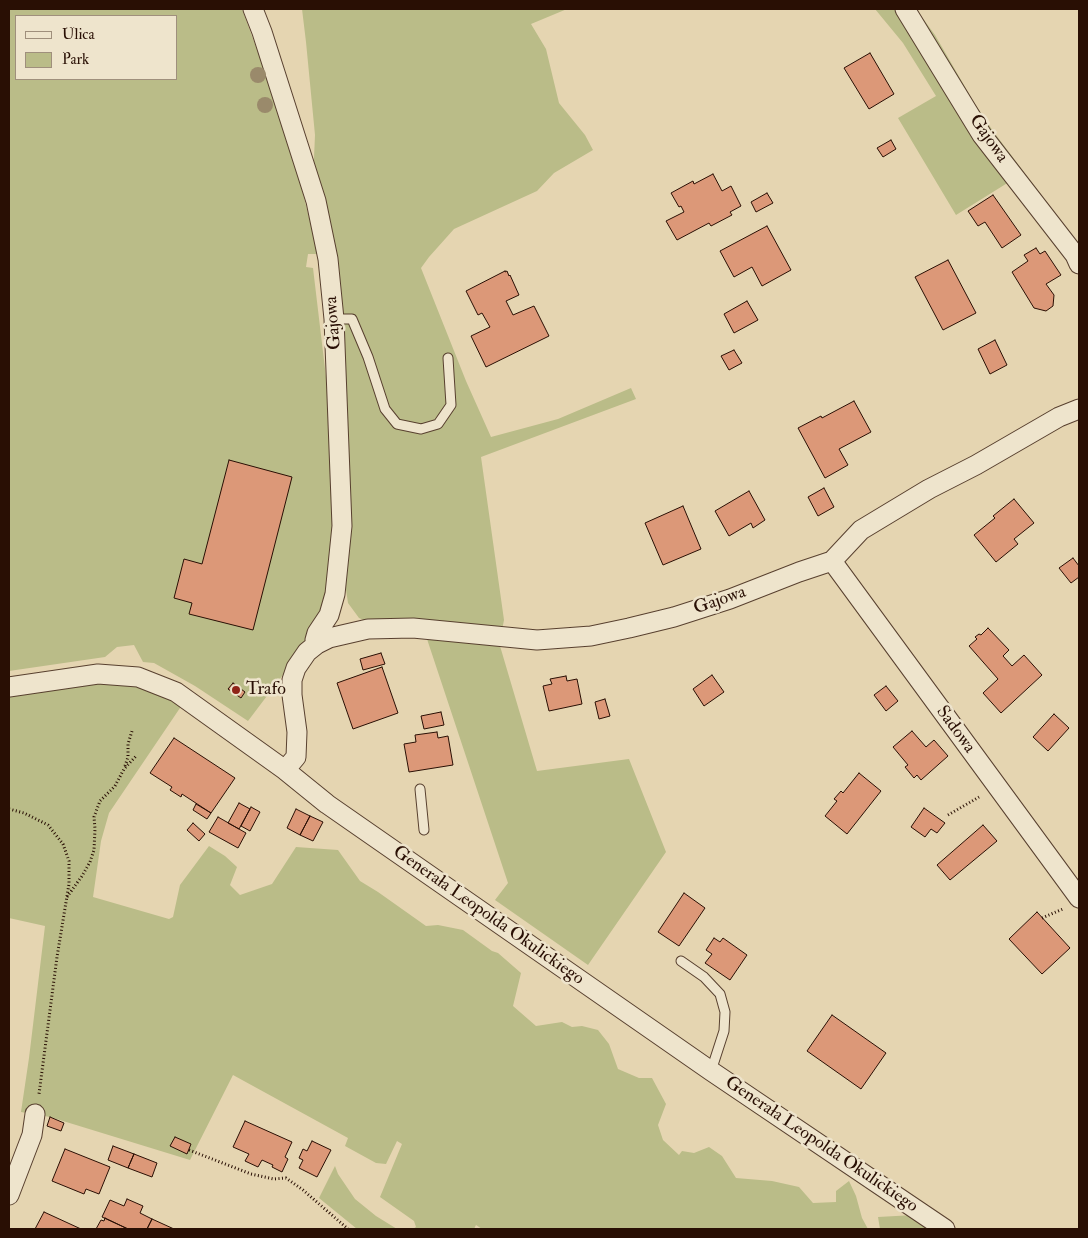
<!DOCTYPE html>
<meta charset="utf-8">
<style>
body{margin:0}
#map{position:relative;width:1088px;height:1238px;overflow:hidden;background:#e5d5b1;font-family:"IM FELL Double Pica",serif}
canvas{display:block}
.frame{position:absolute;inset:0;border:10px solid #290f04;pointer-events:none}
.legend{position:absolute;left:15px;top:15px;width:162px;height:65px;box-sizing:border-box;background:#eee4cc;border:1px solid #9f8f7c;margin:0;padding:6px 9px;list-style:none;font-size:15px;color:#290f04}
.legend li{display:flex;align-items:center;gap:10px;height:25px}
.legend b{width:25px;border:1px solid #9f8f7c}
</style>
<div id="map">
<canvas width="1088" height="1238"></canvas>
<div class="frame"></div>
<ul class="legend">
<li><b style="height:6px;background:#eee4cc"></b>Ulica</li>
<li><b style="height:14px;background:#babc88"></b>Park</li>
</ul>
</div>
<script>
const ctx = document.querySelector('canvas').getContext('2d');
ctx.lineJoin = 'round';
function fillPath(path, color) { ctx.fillStyle = color; ctx.fill(path, 'evenodd'); }
const poly = rows => new Path2D(rows.map(r => 'M' + r).join(''));
function stroke(path, color, width, dash) { ctx.strokeStyle = color; ctx.lineWidth = width; ctx.lineCap = dash ? 'butt' : 'round'; ctx.setLineDash(dash || []); ctx.stroke(path); }
function drawText(font, color, halo, rows, align = 'center') {
  ctx.font = font + ' "IM FELL Double Pica",serif'; ctx.lineWidth = 5; ctx.setLineDash([]); ctx.textBaseline = 'middle'; ctx.strokeStyle = halo; ctx.fillStyle = color; for (const [text, x, y, turn = 0] of rows) {
    ctx.save(); ctx.translate(x, y); ctx.rotate((+turn || 0) * Math.PI / 180); ctx.textAlign = isNaN(turn) ? turn : align; if (halo) ctx.strokeText(text, 0, 0); ctx.fillText(text, 0, 0); ctx.restore();
  }
}
const green = poly([
 [9,9,242,9,269,82,294,157,318,254,308,254,306,267,313,268,328,394,332,491,334,582,310,639,248,721,195,686,154,663,143,662,134,645,117,647,105,657,9,671],
 [16,16,176,16,176,79,16,79],
 [302,9,567,9,531,24,546,49,559,103,585,135,593,150,554,173,537,191,454,229,429,257,421,268,466,381,491,437,558,419,631,388,636,399,481,457,504,620,502,630,370,623,359,618,348,603,345,583,349,546,313,181,315,135,306,42],
 [875,9,897,9,1009,182,956,215,898,118,936,96,903,43],
 [909,9,916,9,935,35,975,104,993,131,1079,245,1019,176],
 [427,639,500,646,537,771,629,759,666,852,588,965,495,900,508,883],
 [118,679,182,705,109,813,101,841,93,897,169,919,173,917,180,885,209,846,225,856,237,867,230,885,240,895,272,884,296,847,338,850,360,881,378,892,426,926,438,925,463,930,492,951,498,953,521,973,513,1006,536,1026,562,1022,572,1027,582,1026,598,1030,609,1044,618,1069,639,1078,652,1078,666,1104,658,1125,663,1140,679,1155,682,1151,694,1153,709,1147,722,1156,736,1178,772,1181,799,1187,813,1203,836,1202,836,1191,849,1181,856,1196,862,1218,868,1229,482,1229,476,1225,474,1229,413,1229,416,1227,414,1221,380,1197,402,1144,397,1141,386,1164,376,1163,345,1146,348,1138,233,1075,190,1160,50,1117,21,1112,29,1058,45,926,9,918,9,692],
 [335,1166,338,1174,355,1199,376,1216,397,1229,357,1229,319,1198],
 [914,1215,932,1229,880,1229,878,1217]
]);
const building = poly([
 [870,53,894,94,869,109,844,68,870,53],
 [891,140,896,149,883,157,877,148,891,140],
 [713,174,722,191,731,186,741,206,730,212,732,215,711,226,709,223,677,240,666,221,684,212,681,206,679,207,671,193,693,181,694,184,713,174],
 [767,193,773,203,756,212,751,202,767,193],
 [993,195,1021,235,1002,248,985,222,978,226,968,211,993,195],
 [767,226,791,270,762,286,752,267,734,277,720,251,767,226],
 [1036,248,1040,254,1045,251,1061,275,1046,284,1054,295,1053,306,1046,311,1034,308,1012,272,1028,261,1024,255,1036,248],
 [948,260,976,313,943,330,915,277,948,260],
 [505,271,505,272,507,271,509,276,510,275,519,295,506,301,513,315,534,306,549,336,486,367,471,336,490,327,482,313,478,315,466,291,505,271],
 [747,301,758,320,734,333,724,314,747,301],
 [995,340,1007,365,990,374,978,349,995,340],
 [734,350,742,363,729,370,721,356,734,350],
 [854,401,871,432,839,449,848,465,825,478,798,428,821,416,822,418,854,401],
 [229,460,292,477,253,630,189,614,192,603,174,598,184,559,202,564,229,460],
 [824,488,834,507,818,516,808,497,824,488],
 [749,491,765,520,753,528,751,523,729,536,715,511,749,491],
 [1014,499,1034,523,1014,539,1018,544,996,562,974,535,995,518,993,516,1014,499],
 [683,506,701,549,663,565,645,523,683,506],
 [1073,558,1079,566,1079,577,1071,583,1059,568,1073,558],
 [988,628,1009,650,1003,656,1012,666,1024,655,1042,675,1001,713,983,693,998,679,969,646,977,639,975,637,979,634,981,635,988,628],
 [381,653,385,664,363,670,360,659,381,653],
 [382,667,398,713,353,729,337,683,382,667],
 [712,675,724,692,704,706,693,689,712,675],
 [566,676,567,681,577,679,582,704,549,711,543,686,552,684,550,679,566,676],
 [233,683,245,692,241,698,228,689,233,683],
 [886,686,898,701,886,711,874,695,886,686],
 [605,699,610,716,599,719,595,702,605,699],
 [441,712,444,725,424,729,421,716,441,712],
 [1054,714,1069,728,1048,751,1033,737,1054,714],
 [912,731,926,747,934,740,948,756,921,780,917,775,914,778,905,767,908,765,893,747,912,731],
 [437,732,438,738,448,736,453,765,409,772,404,744,416,742,415,735,437,732],
 [174,738,235,778,211,813,182,794,181,797,170,790,172,787,150,773,174,738],
 [859,773,881,791,847,834,825,816,837,801,834,799,841,791,843,793,859,773],
 [239,803,250,809,239,829,228,823,239,803],
 [196,804,211,813,207,819,193,810,196,804],
 [251,807,260,812,250,831,241,826,251,807],
 [924,808,945,823,937,833,931,829,925,837,911,827,924,808],
 [296,809,310,816,300,835,287,828,296,809],
 [310,816,323,822,313,841,300,835,310,816],
 [218,817,246,833,238,848,209,832,218,817],
 [193,823,205,834,199,841,187,830,193,823],
 [983,825,997,841,950,880,937,865,983,825],
 [684,893,705,908,679,946,658,932,684,893],
 [1037,912,1070,948,1042,974,1009,939,1037,912],
 [714,938,720,942,723,938,747,955,730,980,705,963,712,954,706,950,714,938],
 [832,1015,886,1053,861,1089,807,1051,832,1015],
 [50,1117,64,1123,61,1131,47,1126,50,1117],
 [245,1121,292,1142,285,1157,288,1159,282,1172,272,1167,273,1165,262,1160,258,1167,245,1161,249,1154,233,1147,245,1121],
 [175,1137,191,1144,187,1154,170,1146,175,1137],
 [312,1141,331,1150,317,1177,299,1168,303,1160,299,1158,303,1149,307,1151,312,1141],
 [113,1146,134,1154,128,1168,108,1160,113,1146],
 [65,1149,110,1167,99,1194,86,1189,84,1194,52,1181,65,1149],
 [134,1154,157,1163,152,1177,128,1168,134,1154],
 [127,1199,143,1206,140,1213,152,1219,147,1229,128,1229,102,1217,110,1200,124,1206,127,1199],
 [44,1212,81,1229,35,1229,44,1212],
 [105,1218,128,1229,96,1229,101,1220,104,1221,105,1218],
 [152,1219,174,1229,147,1229,152,1219]
]);
const path = poly([
 [125,766,128,757,128,744,132,731],
 [9,809,24,813,48,825,63,844,69,861,69,884,57,957,39,1094],
 [948,815,979,797],
 [67,897,82,876,90,862,94,850,95,829,94,817,100,801,115,786,124,769,137,755],
 [1042,918,1063,909],
 [189,1150,251,1174,274,1179,286,1178,303,1190,348,1229]
]);
const lane = poly([
 [334,319,352,319,368,357,385,409,397,424,421,429,438,424,451,405,448,358],
 [420,789,424,830],
 [681,961,704,977,720,994,725,1012,724,1031,711,1071]
]);
const street = poly([
 [253,9,262,32,316,201,328,259,334,319,342,526,335,594,329,615,317,633,315,640,317,644],
 [905,9,982,135,1075,255,1079,264],
 [832,561,1079,898],
 [9,687,98,674,138,677,176,692,285,770,327,804,711,1071,945,1229],
 [285,770,296,757,297,732,292,695,292,680,296,668,307,652,317,644,329,638,368,629,413,628,537,640,591,636,629,628,674,617,730,599,799,572,832,561,861,530,929,489,976,465,1059,417,1079,409],
 [9,1195,32,1135,35,1114]
]);
const trees = [
 [258,75],
 [265,105]
];
const markers = [
 [236,690,5,"#8f2418"]
];
const streetNames = [
 ["Gajowa",988,139,55],
 ["Gajowa",334,323,-94],
 ["Gajowa",720,601,-19],
 ["Sadowa",955,730,54],
 ["Generała Leopolda Okulickiego",488,916,35],
 ["Generała Leopolda Okulickiego",821,1145,34]
];
const poiNames = [
 ["Trafo",246,690]
];
fillPath(green, '#babc88');
fillPath(building, '#dc9878');
stroke(building, '#290f04', 1);
stroke(lane, '#58402f', 11);
stroke(street, '#58402f', 21);
stroke(path, '#290f04', 3, [1, 2.5]);
stroke(lane, '#eee4cc', 9);
stroke(street, '#eee4cc', 19);
ctx.fillStyle = '#9a8a6b';
for (const [x, y] of trees) { ctx.beginPath(); ctx.arc(x, y, 8, 0, 2 * Math.PI); ctx.fill(); }
for (const [x, y, r, color] of markers) { const dot = new Path2D(); dot.arc(x, y, r, 0, 2 * Math.PI); ctx.fillStyle = color; ctx.fill(dot); stroke(dot, '#eee4cc', 2); }
drawText('18px', '#290f04', '#eee4cc', streetNames);
drawText('18px', '#290f04', '#eee4cc', poiNames, 'left');
</script>
